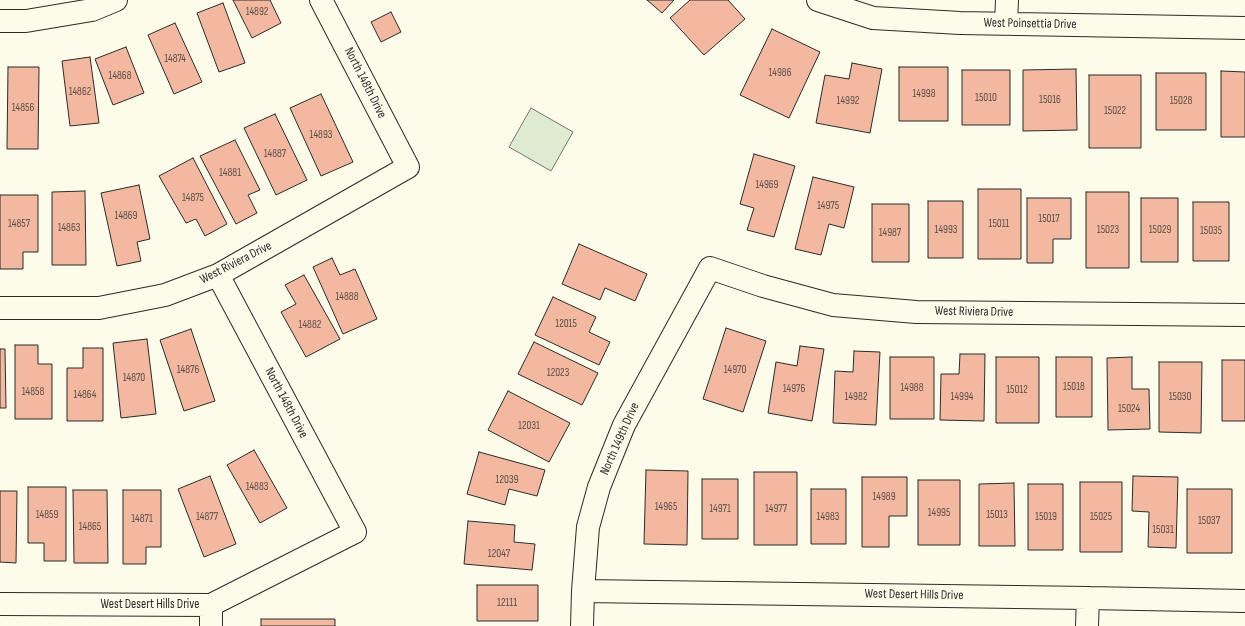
<!DOCTYPE html>
<style>
body{margin:0}
canvas{display:block;background:#fdfbea}
</style>
<canvas width="1245" height="626"></canvas>
<script>
const ctx = document.querySelector('canvas').getContext('2d');
ctx.lineJoin = 'round';
function fillPath(path, color) { ctx.fillStyle = color; ctx.fill(path, 'evenodd'); }
const poly = rows => new Path2D(rows.map(r => 'M' + r).join(''));
function stroke(path, color, width, dash) { ctx.strokeStyle = color; ctx.lineWidth = width; ctx.lineCap = dash ? 'butt' : 'round'; ctx.setLineDash(dash || []); ctx.stroke(path); }
function drawText(font, color, halo, rows, align = 'center') {
  ctx.font = font + ' "Sofia Sans Condensed",sans-serif'; ctx.lineWidth = 3; ctx.setLineDash([]); ctx.textBaseline = 'middle'; ctx.strokeStyle = halo; ctx.fillStyle = color; for (const [text, x, y, turn = 0] of rows) {
    ctx.save(); ctx.translate(x, y); ctx.rotate((+turn || 0) * Math.PI / 180); ctx.textAlign = isNaN(turn) ? turn : align; if (halo) ctx.strokeText(text, 0, 0); ctx.fillText(text, 0, 0); ctx.restore();
  }
}
const green = poly([
 [531,108,573,132,551,171,509,147,531,108]
]);
const building = poly([
 [233,0,270,0,281,23,252,38,233,0],
 [647,0,674,0,662,13,647,0],
 [690,0,728,0,745,19,704,55,670,18,690,0],
 [223,3,245,63,219,72,197,13,223,3],
 [391,12,401,32,381,42,371,22,391,12],
 [175,23,202,82,174,94,148,35,175,23],
 [772,29,820,52,789,118,740,95,772,29],
 [126,47,144,93,113,105,95,59,126,47],
 [90,57,99,123,70,126,62,61,90,57],
 [852,63,882,69,870,133,816,123,825,75,849,79,852,63],
 [8,67,39,67,38,149,7,149,8,67],
 [899,67,948,67,948,121,899,121,899,67],
 [1076,69,1077,130,1023,131,1023,70,1076,69],
 [962,70,1010,70,1010,125,962,125,962,70],
 [1221,71,1245,72,1245,137,1221,137,1221,71],
 [1156,73,1206,73,1206,130,1156,130,1156,73],
 [1089,75,1141,75,1141,148,1089,148,1089,75],
 [321,94,353,162,321,176,290,108,321,94],
 [275,114,307,180,276,195,244,128,275,114],
 [235,140,260,190,248,195,257,213,236,224,200,156,235,140],
 [754,154,795,166,774,237,747,230,754,208,740,204,754,154],
 [193,158,227,224,205,236,196,219,186,223,159,176,193,158],
 [813,177,854,187,844,228,829,224,821,255,795,249,813,177],
 [139,185,150,239,137,242,141,261,117,266,101,193,139,185],
 [978,189,1021,189,1021,259,978,259,978,189],
 [85,191,86,265,52,265,52,192,85,191],
 [1086,192,1129,192,1129,268,1086,268,1086,192],
 [0,195,38,195,38,252,23,252,23,269,0,269,0,195],
 [1027,198,1071,198,1071,239,1053,239,1053,263,1027,263,1027,198],
 [1141,198,1178,198,1178,262,1141,262,1141,198],
 [928,201,963,201,963,258,928,258,928,201],
 [1193,202,1229,202,1229,261,1193,261,1193,202],
 [872,204,909,204,909,262,872,262,872,204],
 [579,244,647,274,635,301,605,288,600,300,562,284,579,244],
 [332,258,340,275,355,269,377,319,343,334,313,267,332,258],
 [304,275,340,339,306,357,281,312,296,304,285,285,304,275],
 [553,297,596,317,589,332,610,342,599,365,535,335,553,297],
 [726,328,766,341,743,412,703,399,726,328],
 [191,329,215,401,184,411,160,340,191,329],
 [147,339,156,414,121,418,113,343,147,339],
 [534,342,598,373,582,405,518,374,534,342],
 [15,345,38,345,38,364,52,364,52,419,15,419,15,345],
 [800,346,824,349,812,421,768,413,776,362,797,366,800,346],
 [83,348,103,348,103,421,67,421,67,368,83,368,83,348],
 [0,349,5,349,6,408,0,408,0,349],
 [854,351,880,352,876,425,833,423,835,371,853,372,854,351],
 [960,354,985,354,984,421,940,420,941,374,959,374,960,354],
 [890,357,934,357,934,419,890,419,890,357],
 [996,357,1039,357,1039,423,996,423,996,357],
 [1056,357,1092,357,1092,417,1056,417,1056,357],
 [1132,357,1132,389,1149,389,1150,429,1108,430,1107,358,1132,357],
 [1222,360,1245,360,1245,421,1222,421,1222,360],
 [1159,362,1202,362,1201,433,1159,432,1159,362],
 [508,391,570,423,549,462,488,430,508,391],
 [254,450,287,508,260,523,227,465,254,450],
 [479,452,545,470,537,496,509,489,505,505,467,494,479,452],
 [646,470,688,471,687,545,644,544,646,470],
 [754,472,797,472,797,545,754,545,754,472],
 [210,476,236,544,204,557,178,489,210,476],
 [1133,476,1178,477,1176,548,1148,547,1149,512,1132,511,1133,476],
 [862,477,907,477,907,516,889,516,889,547,862,547,862,477],
 [702,479,738,479,738,539,702,539,702,479],
 [918,480,960,480,960,545,918,545,918,480],
 [1080,482,1122,482,1122,552,1080,552,1080,482],
 [1014,483,1015,546,979,546,979,484,1014,483],
 [1028,484,1063,484,1063,550,1028,550,1028,484],
 [28,487,66,487,66,561,44,561,44,543,28,543,28,487],
 [811,489,846,489,846,544,811,544,811,489],
 [1187,489,1232,489,1232,553,1187,553,1187,489],
 [73,490,107,490,108,563,74,563,73,490],
 [123,490,161,490,161,547,146,547,146,564,123,564,123,490],
 [0,491,17,491,16,563,0,562,0,491],
 [468,521,515,525,514,542,535,544,532,570,464,564,468,521],
 [477,585,538,585,538,621,477,621,477,585],
 [261,619,335,619,335,626,261,626,261,619]
]);
const minor = poly([
 [818,0,873,18,960,23,1245,28],
 [0,21,26,21,92,10,116,0],
 [1006,24,1007,0],
 [0,308,99,308,165,295,218,275,408,167,321,0],
 [583,591,1088,598,1245,601],
 [0,604,211,605,355,532,218,275],
 [211,626,211,605],
 [582,626,583,591,588,527,599,487,624,425,710,268,763,286,833,305,916,312,1245,315],
 [1087,626,1088,598]
]);
const numberNames = [
 ["14892",257,12],
 ["14874",175,59],
 ["14986",780,73],
 ["14868",120,76],
 ["14862",80,92],
 ["14998",924,94],
 ["15010",986,98],
 ["15016",1050,100],
 ["14992",848,101],
 ["15028",1181,101],
 ["14856",23,108],
 ["15022",1115,111],
 ["14893",321,135],
 ["14887",275,154],
 ["14881",230,173],
 ["14969",767,185],
 ["14875",193,198],
 ["14975",828,206],
 ["14869",126,216],
 ["15017",1049,219],
 ["14857",19,224],
 ["15011",999,224],
 ["14863",69,228],
 ["14993",946,230],
 ["15023",1108,230],
 ["15029",1160,230],
 ["15035",1211,231],
 ["14987",890,233],
 ["14888",347,297],
 ["12015",566,324],
 ["14882",310,325],
 ["14876",188,370],
 ["14970",735,370],
 ["12023",558,373],
 ["14870",134,378],
 ["15018",1074,387],
 ["14988",912,388],
 ["14976",794,389],
 ["15012",1017,390],
 ["14858",33,392],
 ["14864",85,395],
 ["14982",856,397],
 ["14994",962,397],
 ["15030",1180,397],
 ["15024",1129,409],
 ["12031",529,426],
 ["12039",507,480],
 ["14883",257,487],
 ["14989",884,497],
 ["14965",666,507],
 ["14971",720,509],
 ["14977",776,509],
 ["14995",939,513],
 ["14859",47,515],
 ["15013",997,515],
 ["14877",207,517],
 ["14983",828,517],
 ["15019",1046,517],
 ["15025",1101,517],
 ["14871",142,519],
 ["15037",1209,521],
 ["14865",90,527],
 ["15031",1163,530],
 ["12047",499,554],
 ["12111",507,603]
];
const streetNames = [
 ["West Poinsettia Drive",1030,24,1],
 ["North 148th Drive",365,83,63],
 ["West Riviera Drive",236,263,-27],
 ["West Riviera Drive",974,312,1],
 ["North 148th Drive",286,403,62],
 ["North 149th Drive",620,439,-66],
 ["West Desert Hills Drive",914,595,1],
 ["West Desert Hills Drive",150,605]
];
fillPath(green, '#deebd1');
stroke(green, '#74746e', 1);
fillPath(building, '#f2b8a0');
stroke(building, '#2b2b2b', 1);
stroke(minor, '#2b2b2b', 24);
stroke(minor, '#fdfbea', 22);
drawText('11px', '#5d4e48', null, numberNames);
drawText('13px', '#2b2b2b', '#fdfbea', streetNames);
</script>
